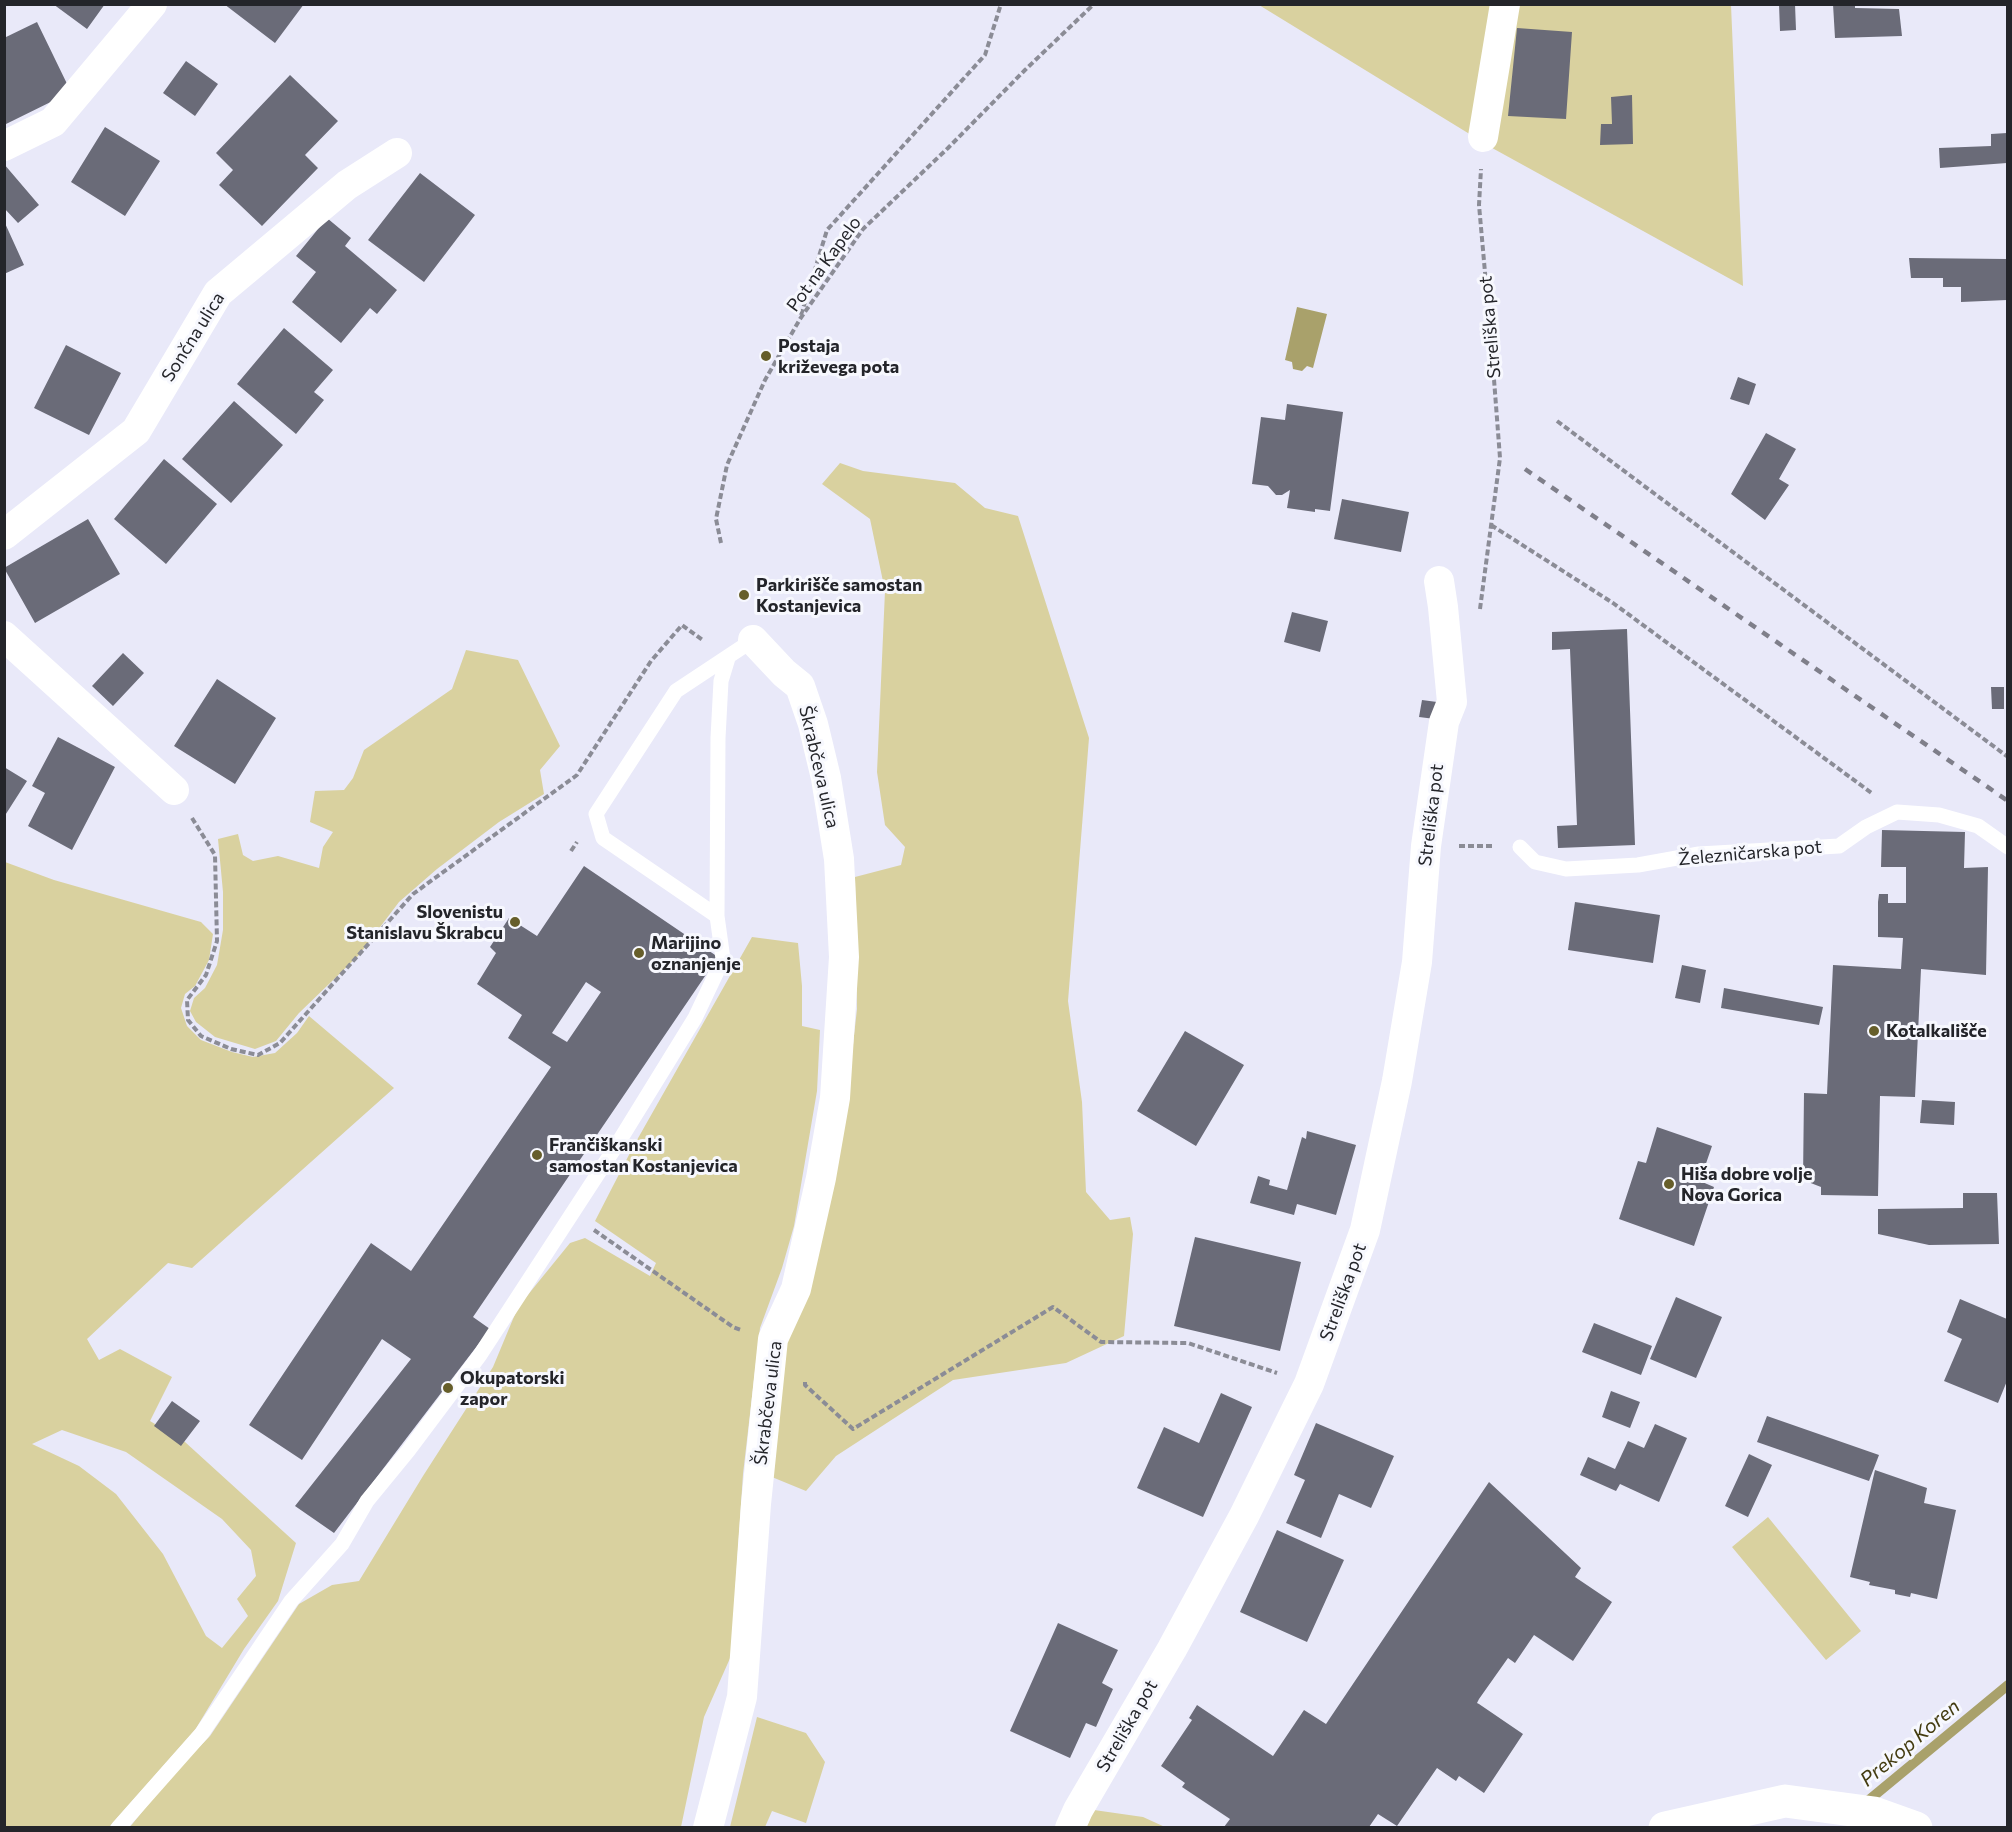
<!DOCTYPE html>
<meta charset="utf-8">
<style>
body{margin:0}
#map{position:relative;width:2012px;height:1832px;overflow:hidden;background:#e9e9f9;font-family:Commissioner,sans-serif}
canvas{display:block}
.frame{position:absolute;inset:0;border:6px solid #24252a;pointer-events:none}
</style>
<div id="map">
<canvas width="2012" height="1832"></canvas>
<div class="frame"></div>
</div>
<script>
const ctx = document.querySelector('canvas').getContext('2d');
ctx.lineJoin = 'round';
function fillPath(path, color) { ctx.fillStyle = color; ctx.fill(path, 'evenodd'); }
const poly = rows => new Path2D(rows.map(r => 'M' + r).join(''));
function stroke(path, color, width, dash) { ctx.strokeStyle = color; ctx.lineWidth = width; ctx.lineCap = dash ? 'butt' : 'round'; ctx.setLineDash(dash || []); ctx.stroke(path); }
function drawText(font, color, halo, rows, align = 'center') {
  ctx.font = font + ' Commissioner,sans-serif'; ctx.lineWidth = 6; ctx.setLineDash([]); ctx.textBaseline = 'middle'; ctx.strokeStyle = halo; ctx.fillStyle = color; for (const [text, x, y, turn = 0] of rows) {
    ctx.save(); ctx.translate(x, y); ctx.rotate((+turn || 0) * Math.PI / 180); ctx.textAlign = isNaN(turn) ? turn : align; if (halo) ctx.strokeText(text, 0, 0); ctx.fillText(text, 0, 0); ctx.restore();
  }
}
const green = poly([
 [1259,5,1731,5,1743,286,1494,149],
 [840,463,863,471,955,483,985,508,1018,516,1089,738,1068,1001,1082,1102,1086,1192,1110,1220,1130,1217,1133,1234,1124,1336,1066,1363,953,1380,836,1456,806,1491,767,1475,786,1332,846,1107,857,1009,855,877,901,865,905,847,885,825,877,772,885,591,870,519,822,484],
 [466,650,518,660,560,746,540,770,544,794,499,822,437,869,399,902,359,955,299,1013,276,1041,255,1049,215,1037,196,1022,190,1011,194,998,205,988,217,965,223,930,223,892,218,839,238,834,243,855,253,861,278,856,319,868,323,847,333,832,310,822,315,791,344,790,353,778,364,750,452,689],
 [5,862,54,880,201,922,213,934,209,960,195,986,185,994,181,1008,187,1026,201,1040,232,1052,253,1057,275,1053,297,1033,309,1016,394,1088,192,1268,168,1263,87,1339,99,1360,120,1349,172,1377,150,1421,185,1442,296,1543,278,1601,244,1649,195,1730,109,1827,5,1828],
 [62,1430,126,1452,222,1519,251,1550,256,1576,237,1599,248,1616,222,1648,206,1636,163,1554,116,1494,79,1466,32,1444],
 [752,937,798,943,802,986,802,1026,820,1030,817,1091,794,1226,782,1268,760,1328,743,1474,731,1656,704,1717,681,1827,129,1828,174,1773,210,1736,299,1604,332,1585,359,1581,423,1476,493,1367,518,1307,570,1243,585,1238,650,1276,656,1263,595,1221,633,1147],
 [1768,1517,1861,1631,1826,1660,1732,1547],
 [757,1717,806,1733,825,1762,806,1823,772,1811,765,1827,730,1827],
 [1094,1810,1143,1817,1165,1827,1086,1828]
]);
const water = poly([
 [1297,307,1327,314,1313,368,1307,366,1302,371,1293,369,1292,362,1285,360]
]);
const stream = poly([
 [1864,1804,2008,1685]
]);
const building = poly([
 [53,4,105,4,87,29],
 [224,4,304,4,275,43],
 [1779,4,1795,4,1796,30,1780,31],
 [1833,4,1855,4,1855,8,1899,9,1902,36,1835,38],
 [37,22,71,92,4,125,4,38],
 [1517,28,1572,32,1566,119,1508,116],
 [186,61,218,84,195,116,163,93],
 [290,75,338,121,305,155,318,168,262,226,219,185,233,170,216,153],
 [1632,95,1633,144,1600,145,1601,124,1612,124,1611,97],
 [105,127,160,161,125,216,71,182],
 [2007,133,2007,163,1940,168,1939,148,1991,146,1991,134],
 [4,164,39,205,18,223,4,208],
 [420,173,475,215,424,282,368,240],
 [327,218,351,238,345,246,397,290,377,314,370,308,341,343,292,302,316,272,296,256],
 [4,221,24,265,4,274],
 [1909,258,2007,259,2007,300,1961,302,1961,287,1943,287,1943,278,1911,278],
 [284,328,333,370,314,392,324,400,296,434,237,384],
 [66,345,121,373,89,435,34,408],
 [1738,377,1756,384,1749,405,1730,399],
 [234,401,283,445,231,503,182,459],
 [1287,404,1343,412,1330,511,1315,509,1315,512,1287,508,1290,490,1282,495,1276,495,1268,486,1252,484,1261,417,1285,420],
 [1766,433,1796,449,1779,479,1789,485,1765,520,1731,494],
 [164,459,217,504,166,564,114,519],
 [1342,499,1409,512,1401,552,1334,539],
 [88,519,120,574,35,623,4,568],
 [1292,612,1328,621,1320,652,1284,642],
 [1627,629,1635,845,1558,848,1557,826,1577,825,1570,649,1552,650,1552,632],
 [123,653,144,673,113,706,92,686],
 [217,679,276,718,235,784,174,746],
 [1991,687,2004,687,2004,709,1992,709],
 [1422,700,1437,702,1435,719,1419,717],
 [58,737,115,767,72,850,28,826,45,793,32,786],
 [4,767,27,781,4,817],
 [1882,830,1965,832,1964,868,1988,867,1986,975,1921,969,1915,1097,1880,1096,1878,1196,1821,1195,1821,1187,1803,1180,1804,1093,1827,1094,1833,965,1901,969,1903,938,1878,937,1878,902,1879,894,1888,894,1888,903,1906,903,1906,867,1881,867],
 [584,866,718,957,473,1317,490,1329,334,1533,295,1506,411,1359,382,1339,302,1460,249,1425,371,1243,411,1271,551,1067,508,1038,522,1015,477,984,496,953,490,947,509,918,537,936],
 [586,982,601,992,567,1042,552,1033],
 [1575,902,1660,915,1653,963,1568,950],
 [1682,965,1706,970,1700,1003,1675,998],
 [1724,988,1823,1007,1819,1025,1721,1008],
 [1185,1031,1244,1065,1196,1146,1137,1111],
 [1922,1100,1955,1102,1954,1125,1920,1123],
 [1657,1127,1712,1146,1700,1181,1714,1187,1694,1246,1619,1219,1638,1161,1646,1163],
 [1307,1131,1356,1145,1336,1215,1297,1204,1294,1215,1250,1203,1258,1176,1270,1180,1269,1185,1287,1190,1302,1137,1306,1139],
 [1963,1193,1997,1193,1999,1244,1929,1245,1878,1234,1878,1209,1963,1208],
 [1195,1237,1301,1262,1280,1351,1174,1326],
 [1676,1297,1722,1317,1696,1378,1650,1359],
 [1960,1299,2007,1319,2007,1381,1998,1403,1944,1381,1962,1339,1947,1332],
 [1594,1323,1652,1346,1641,1375,1582,1352],
 [1611,1391,1640,1402,1630,1428,1602,1417],
 [1221,1393,1252,1407,1203,1517,1137,1488,1164,1427,1199,1443],
 [172,1401,200,1421,181,1446,154,1426],
 [1767,1416,1879,1455,1869,1481,1757,1442],
 [1316,1423,1394,1456,1371,1508,1339,1494,1321,1538,1286,1523,1305,1480,1294,1475],
 [1655,1424,1687,1438,1659,1502,1620,1484,1616,1491,1580,1475,1588,1457,1615,1469,1628,1441,1644,1448],
 [1749,1454,1772,1465,1748,1517,1725,1506],
 [1875,1470,1927,1488,1924,1503,1956,1510,1937,1599,1911,1593,1910,1597,1895,1594,1895,1590,1869,1585,1870,1582,1850,1577],
 [1489,1482,1581,1568,1575,1577,1612,1602,1573,1661,1534,1635,1515,1663,1508,1658,1479,1699,1477,1703,1479,1704,1523,1734,1484,1793,1459,1776,1456,1781,1437,1768,1397,1826,1378,1814,1369,1827,1224,1827,1230,1819,1182,1787,1185,1783,1161,1766,1192,1720,1189,1718,1197,1705,1273,1756,1304,1710,1326,1724],
 [1277,1530,1344,1560,1307,1642,1240,1612],
 [1058,1623,1118,1650,1102,1683,1113,1689,1096,1727,1086,1723,1070,1758,1010,1731]
]);
const path = poly([
 [801,315,827,230,985,55,1001,4],
 [1557,421,2008,757],
 [1491,525,1613,603,1873,794],
 [721,543,716,519,727,465,765,380,800,319,863,229,948,148,1025,70,1094,4],
 [1480,609,1500,458,1491,340,1479,205,1481,169],
 [192,818,215,855,217,941,206,975,187,1000,188,1020,201,1036,231,1049,258,1055,280,1043,413,894,577,775,651,661,682,625,704,641],
 [1459,846,1494,846],
 [571,851,577,842],
 [594,1230,733,1327,741,1330],
 [805,1382,805,1385,853,1429,1053,1307,1101,1342,1188,1343,1277,1373]
]);
const service = poly([
 [1520,847,1535,862,1566,869,1638,865,1699,854,1839,846,1866,827,1897,812,1939,815,1978,826,2008,847],
 [717,916,603,838,596,814,676,691,753,640],
 [118,1828,202,1733,291,1601,342,1544,367,1501,408,1451,480,1355,618,1143,695,1018,723,959,717,916,718,738,721,681,728,658]
]);
const minor = poly([
 [1483,137,1505,4],
 [4,146,53,122,152,4],
 [4,535,136,431,218,293,347,185,397,153],
 [4,636,174,790],
 [708,1828,742,1697,756,1504,773,1339,796,1289,821,1178,835,1098,844,957,839,859,826,778,813,724,800,686,784,673,753,640],
 [1070,1828,1078,1810,1172,1649,1244,1516,1309,1384,1365,1230,1397,1081,1417,962,1426,846,1444,722,1452,702,1443,607,1439,581]
]);
const tertiary = poly([
 [1665,1828,1785,1801,1874,1813,1916,1828]
]);
const rail = poly([
 [1525,469,2008,801]
]);
const markers = [
 [766,356,6,"#665e2a"],
 [744,595,6,"#665e2a"],
 [515,922,6,"#665e2a"],
 [639,953,6,"#665e2a"],
 [1874,1031,6,"#665e2a"],
 [537,1155,6,"#665e2a"],
 [1669,1184,6,"#665e2a"],
 [448,1388,6,"#665e2a"]
];
const streetNames = [
 ["Pot na Kapelo",824,264,-54],
 ["Streliška pot",1490,327,-95],
 ["Sončna ulica",193,337,-58],
 ["Škrabčeva ulica",819,767,77],
 ["Streliška pot",1431,815,-83],
 ["Železničarska pot",1750,853,-5],
 ["Streliška pot",1343,1292,-70],
 ["Škrabčeva ulica",768,1403,-83],
 ["Streliška pot",1127,1726,-60]
];
const poiNames = [
 ["Postaja",778,346],
 ["križevega pota",778,367],
 ["Parkirišče samostan",756,585],
 ["Kostanjevica",756,606],
 ["Slovenistu",503,912,"right"],
 ["Stanislavu Škrabcu",503,933,"right"],
 ["Marijino",651,943],
 ["oznanjenje",651,964],
 ["Kotalkališče",1886,1031],
 ["Frančiškanski",549,1145],
 ["samostan Kostanjevica",549,1166],
 ["Hiša dobre volje",1681,1174],
 ["Nova Gorica",1681,1195],
 ["Okupatorski",460,1378],
 ["zapor",460,1399]
];
const waterNames = [
 ["Prekop Koren",1910,1743,-40]
];
fillPath(green, '#d9d19f');
fillPath(water, '#a9a16b');
stroke(stream, '#a9a16b', 10);
fillPath(building, '#6a6b78');
stroke(path, '#8b8c96', 4, [6, 3]);
stroke(service, '#fff', 15);
stroke(minor, '#fff', 30);
stroke(tertiary, '#fff', 33);
stroke(rail, '#7f7f8a', 4.5, [8, 8]);
for (const [x, y, r, color] of markers) { const dot = new Path2D(); dot.arc(x, y, r, 0, 2 * Math.PI); ctx.fillStyle = color; ctx.fill(dot); stroke(dot, '#f7f8fe', 2); }
drawText('18px', '#24252a', '#f7f8fe', streetNames);
drawText('bold 18px', '#24252a', '#f7f8fe', poiNames, 'left');
drawText('italic 20px', '#443c11', '#f7f8fe', waterNames);
</script>
